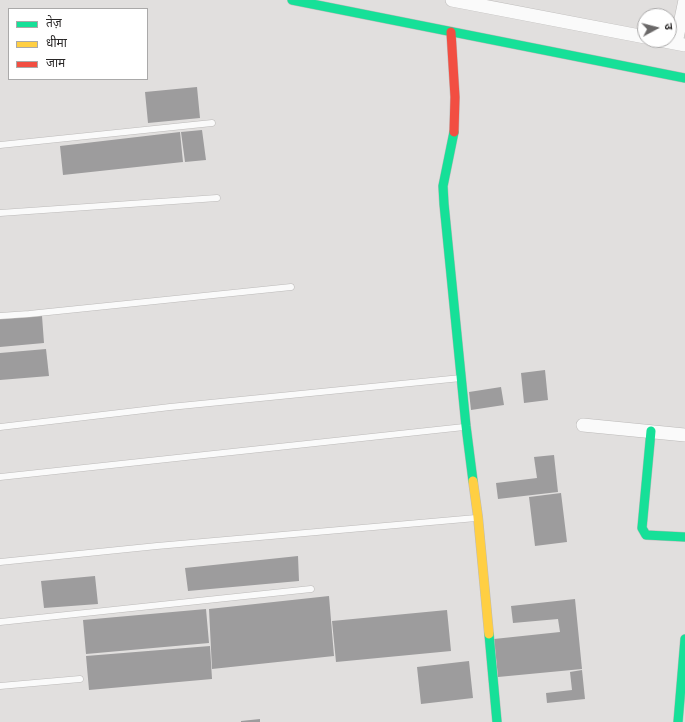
<!DOCTYPE html>
<meta charset="utf-8">
<style>
body{margin:0}
#map{position:relative;width:685px;height:722px;overflow:hidden;background:#e1dfde;font-family:Overpass,"Noto Sans Devanagari",sans-serif}
canvas{display:block}
.legend{position:absolute;left:8px;top:8px;width:140px;height:72px;box-sizing:border-box;background:#fff;border:1px solid #aaa9a9;margin:0;padding:5px 7px;list-style:none;font-size:12px;color:#2a2828}
.legend li{display:flex;align-items:center;gap:8px;height:20px}
.legend b{width:20px;border:1px solid #aaa9a9}
.north{position:absolute;left:637px;top:8px;width:40px;height:40px;box-sizing:border-box;background:#fff;border:1px solid #aaa9a9;border-radius:50%;rotate:83deg;font-size:11px;font-weight:700;line-height:16px;text-align:center;color:#2a2828}
.north::after{content:'';display:block;margin:auto;width:14px;height:18px;background:#6a6868;clip-path:polygon(50% 0,100% 100%,50% 72%,0 100%)}
</style>
<div id="map">
<canvas width="685" height="722"></canvas>
<ul class="legend">
<li><b style="height:5px;background:#16e098"></b>तेज़</li>
<li><b style="height:5px;background:#ffcf43"></b>धीमा</li>
<li><b style="height:5px;background:#f24e42"></b>जाम</li>
</ul>
<div class="north">उ</div>
</div>
<script>
const ctx = document.querySelector('canvas').getContext('2d');
ctx.lineJoin = 'round';
function fillPath(path, color) { ctx.fillStyle = color; ctx.fill(path, 'evenodd'); }
const poly = rows => new Path2D(rows.map(r => 'M' + r).join(''));
function stroke(path, color, width, dash) { ctx.strokeStyle = color; ctx.lineWidth = width; ctx.lineCap = dash ? 'butt' : 'round'; ctx.setLineDash(dash || []); ctx.stroke(path); }
const building = poly([
 [197,87,200,118,148,123,145,92],
 [202,130,206,160,185,162,181,132],
 [180,132,183,162,63,175,60,146],
 [42,316,44,343,0,347,0,319],
 [46,349,49,376,0,380,0,353],
 [545,370,548,400,524,403,521,373],
 [501,387,504,405,471,410,469,392],
 [554,455,558,492,498,499,496,483,537,478,534,457],
 [561,493,567,542,535,546,529,497],
 [298,556,299,581,188,591,185,568],
 [95,576,98,604,44,608,41,581],
 [329,596,334,656,212,669,209,609],
 [575,599,582,669,498,677,494,639,560,632,558,619,513,623,511,606],
 [206,609,209,643,86,654,83,620],
 [447,610,451,651,336,662,332,621],
 [210,646,212,679,89,690,86,656],
 [469,661,473,698,421,704,417,667],
 [582,670,585,699,547,703,546,693,572,690,570,672],
 [260,719,260,722,241,722,241,721]
]);
const lane = poly([
 [0,145,212,123],
 [0,213,217,198],
 [0,316,29,314,291,287],
 [0,427,170,407,461,378],
 [0,477,464,427],
 [0,562,157,546,476,518],
 [0,622,311,589],
 [0,686,80,679]
]);
const street = poly([
 [452,0,645,37],
 [659,40,685,45],
 [676,43,685,0],
 [583,425,685,435]
]);
const fast = poly([
 [292,0,685,78],
 [454,132,443,186,444,204,466,426,473,481],
 [651,431,642,528,646,535,685,537],
 [489,634,497,722],
 [678,722,685,639]
]);
const slow = poly([
 [473,481,478,517,489,634]
]);
const jam = poly([
 [451,32,455,97,454,132]
]);
fillPath(building, '#9d9c9d');
stroke(lane, '#bcbab9', 7);
stroke(street, '#bcbab9', 14);
stroke(fast, '#bcbab9', 10);
stroke(slow, '#bcbab9', 10);
stroke(jam, '#bcbab9', 10);
stroke(lane, '#fafafa', 6);
stroke(street, '#fafafa', 13);
stroke(fast, '#16e098', 9);
stroke(slow, '#ffcf43', 9);
stroke(jam, '#f24e42', 9);
</script>
